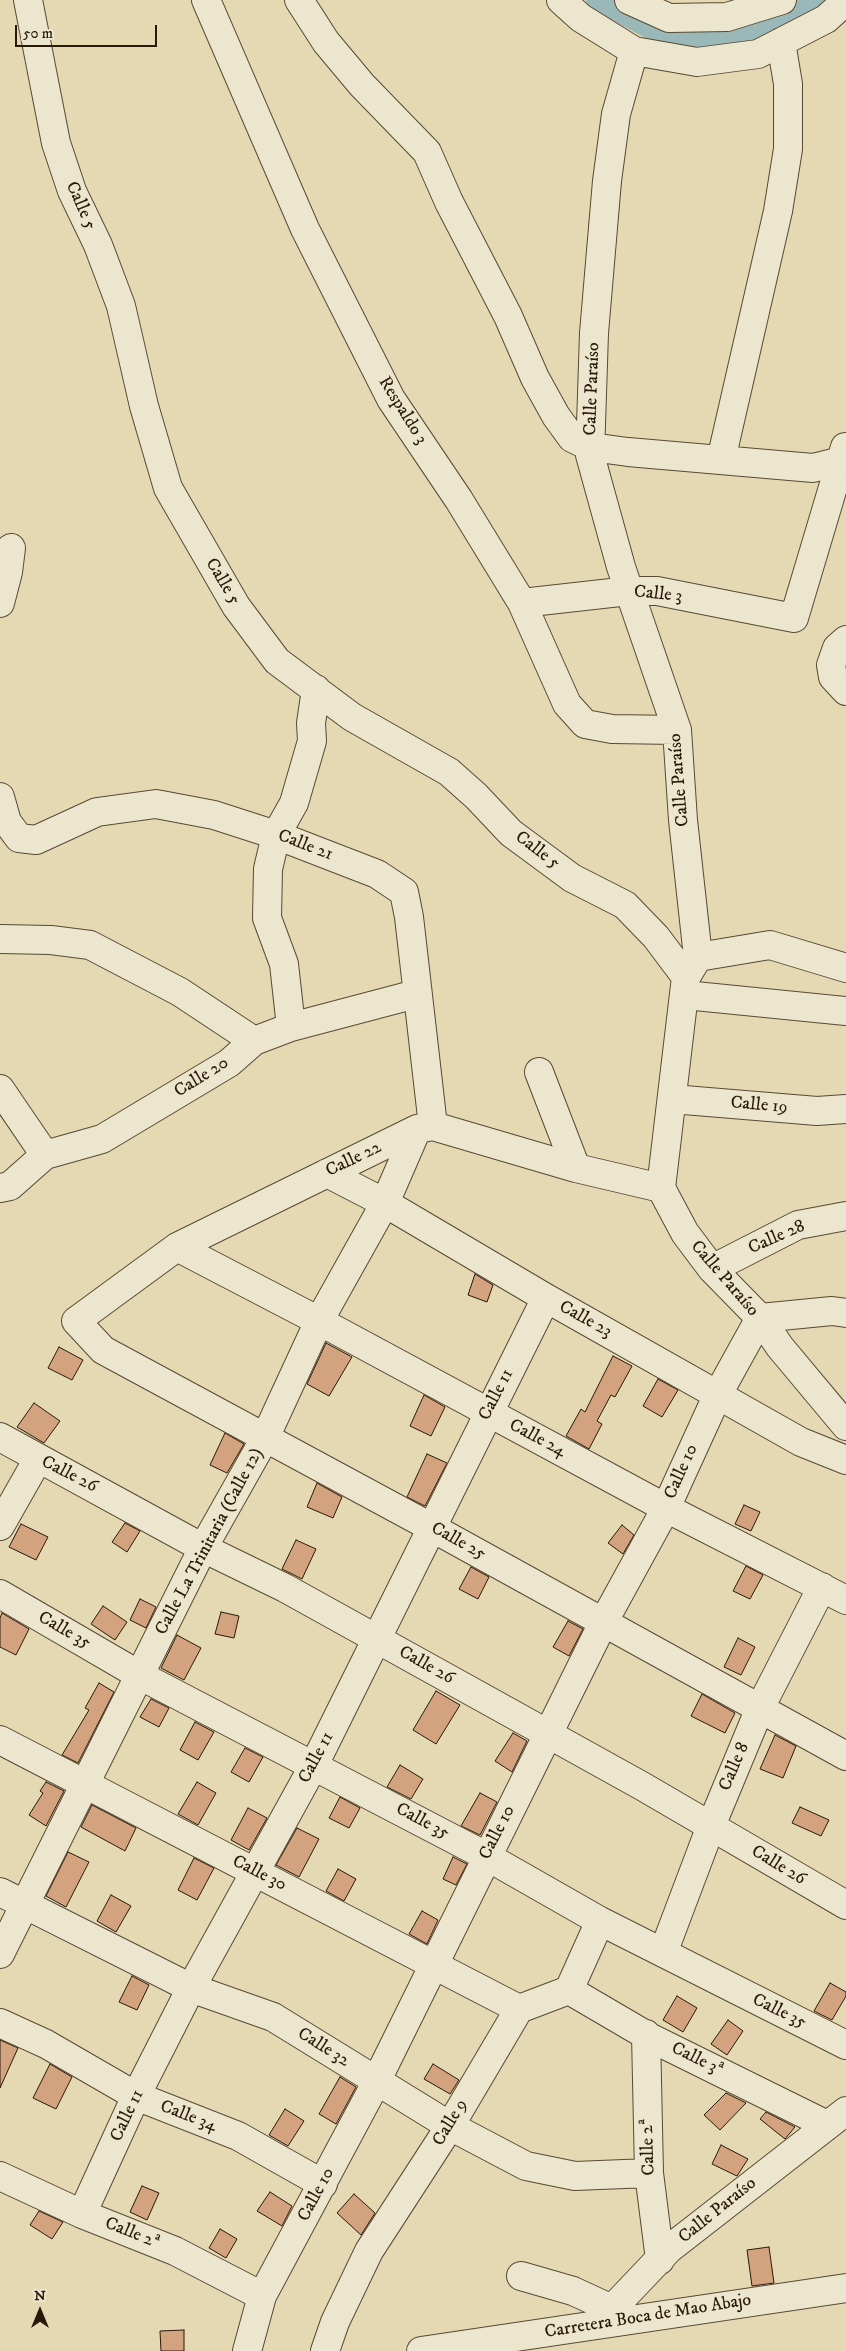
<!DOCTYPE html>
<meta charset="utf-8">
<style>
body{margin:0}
#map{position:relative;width:846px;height:2351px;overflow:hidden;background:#e4d9b3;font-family:"IM FELL DW Pica",serif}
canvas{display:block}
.north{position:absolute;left:15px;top:2286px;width:50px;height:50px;-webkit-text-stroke:4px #ede6ce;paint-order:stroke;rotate:0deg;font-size:14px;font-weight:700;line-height:20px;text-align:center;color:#291909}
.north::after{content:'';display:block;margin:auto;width:18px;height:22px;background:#291909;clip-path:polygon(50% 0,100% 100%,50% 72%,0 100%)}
.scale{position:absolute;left:15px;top:25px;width:142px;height:22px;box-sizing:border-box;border:2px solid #291909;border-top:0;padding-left:6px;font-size:15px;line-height:18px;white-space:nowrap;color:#291909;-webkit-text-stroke:4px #ede6ce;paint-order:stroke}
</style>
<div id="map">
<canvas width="846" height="2351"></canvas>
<div class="north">N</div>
<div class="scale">50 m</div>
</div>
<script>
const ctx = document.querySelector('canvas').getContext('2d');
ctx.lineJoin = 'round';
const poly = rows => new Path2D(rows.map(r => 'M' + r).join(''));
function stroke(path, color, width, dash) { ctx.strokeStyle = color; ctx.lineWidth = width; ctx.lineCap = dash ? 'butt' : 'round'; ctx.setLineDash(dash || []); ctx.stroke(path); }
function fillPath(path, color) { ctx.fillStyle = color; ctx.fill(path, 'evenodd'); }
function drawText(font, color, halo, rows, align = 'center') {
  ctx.font = font + ' "IM FELL DW Pica",serif'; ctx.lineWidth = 4; ctx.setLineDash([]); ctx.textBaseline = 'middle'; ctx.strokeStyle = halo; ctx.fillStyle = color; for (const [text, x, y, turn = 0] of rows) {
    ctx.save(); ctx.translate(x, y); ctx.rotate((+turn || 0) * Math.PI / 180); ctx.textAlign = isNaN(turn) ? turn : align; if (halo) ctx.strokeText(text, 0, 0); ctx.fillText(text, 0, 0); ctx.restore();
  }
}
const canal = poly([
 [596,0,659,34,726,41,811,5,817,0]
]);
const building = poly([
 [475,1274,493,1285,487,1302,468,1295,475,1274],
 [326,1343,352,1357,329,1396,307,1384,326,1343],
 [59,1347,83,1360,72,1380,48,1368,59,1347],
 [613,1356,632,1366,615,1397,611,1395,597,1421,602,1424,589,1449,566,1436,581,1409,585,1412,613,1356],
 [658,1379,678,1390,662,1417,643,1406,658,1379],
 [424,1395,445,1407,431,1436,410,1426,424,1395],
 [34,1403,60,1421,44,1443,17,1427,34,1403],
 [225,1433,244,1444,227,1473,210,1465,225,1433],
 [427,1454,447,1463,425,1506,407,1497,427,1454],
 [317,1483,342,1497,333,1518,307,1507,317,1483],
 [744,1505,760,1512,751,1531,735,1524,744,1505],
 [125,1523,140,1531,127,1552,112,1542,125,1523],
 [21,1524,48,1537,36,1560,9,1547,21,1524],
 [622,1525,634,1535,623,1554,608,1543,622,1525],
 [296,1540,316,1549,302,1579,282,1569,296,1540],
 [746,1566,763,1575,750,1599,733,1591,746,1566],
 [471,1567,489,1577,478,1599,459,1589,471,1567],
 [140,1599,156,1607,146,1628,130,1620,140,1599],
 [103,1606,127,1622,115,1640,91,1624,103,1606],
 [221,1612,239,1616,234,1638,215,1634,221,1612],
 [2,1613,29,1629,16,1655,0,1647,0,1618,2,1613],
 [568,1621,583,1629,569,1656,553,1647,568,1621],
 [177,1635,201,1648,184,1680,161,1668,177,1635],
 [738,1638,755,1647,741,1675,724,1667,738,1638],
 [99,1683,114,1692,78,1763,62,1755,89,1710,85,1708,99,1683],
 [436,1691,460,1705,436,1744,413,1730,436,1691],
 [702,1694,735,1713,725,1733,691,1716,702,1694],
 [151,1699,169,1708,159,1727,140,1717,151,1699],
 [195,1722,214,1732,198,1760,180,1750,195,1722],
 [513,1733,527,1741,512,1772,495,1761,513,1733],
 [775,1735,796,1746,783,1778,760,1769,775,1735],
 [245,1748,263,1757,249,1782,231,1772,245,1748],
 [400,1765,423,1779,411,1799,387,1787,400,1765],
 [46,1782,64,1791,46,1826,29,1815,43,1793,40,1791,46,1782],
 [197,1782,216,1793,198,1825,178,1814,197,1782],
 [480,1793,497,1802,480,1835,461,1826,480,1793],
 [340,1797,360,1808,349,1828,329,1818,340,1797],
 [92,1805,136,1828,125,1851,81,1827,92,1805],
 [800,1807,829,1820,821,1836,792,1823,800,1807],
 [248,1808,267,1818,249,1850,231,1840,248,1808],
 [297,1828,319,1839,299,1877,276,1865,297,1828],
 [68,1852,89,1862,66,1907,46,1896,68,1852],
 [453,1857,467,1864,456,1885,443,1879,453,1857],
 [194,1858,214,1868,197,1900,178,1890,194,1858],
 [338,1869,356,1879,344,1901,326,1891,338,1869],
 [111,1895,131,1906,116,1932,97,1921,111,1895],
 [422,1911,438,1920,427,1944,409,1934,422,1911],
 [132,1976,149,1985,137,2010,119,2002,132,1976],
 [830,1983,846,1992,846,1996,832,2020,814,2011,830,1983],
 [677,1996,697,2008,683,2032,663,2020,677,1996],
 [728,2020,743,2031,727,2055,711,2044,728,2020],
 [0,2040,18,2048,0,2088,0,2040],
 [50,2064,72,2077,56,2109,33,2098,50,2064],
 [433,2064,459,2080,450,2094,424,2079,433,2064],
 [340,2077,356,2087,336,2124,319,2114,340,2077],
 [726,2093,746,2103,720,2130,704,2115,726,2093],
 [285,2109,304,2121,288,2146,269,2135,285,2109],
 [766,2112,795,2127,785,2139,760,2119,766,2112],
 [721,2145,748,2159,737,2176,712,2164,721,2145],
 [142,2186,159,2193,147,2220,130,2212,142,2186],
 [270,2192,292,2206,282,2226,257,2211,270,2192],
 [354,2194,375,2213,361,2235,337,2213,354,2194],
 [39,2211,63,2222,52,2239,30,2225,39,2211],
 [220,2229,237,2239,226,2258,209,2248,220,2229],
 [769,2247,774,2283,752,2286,747,2250,769,2247],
 [184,2330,184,2351,161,2351,160,2331,184,2330]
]);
const minor = poly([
 [28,0,56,143,72,191,98,245,121,306,144,406,168,488,236,606,277,661,352,717,449,772,476,796,511,833,572,878,625,905,656,937,686,977],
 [206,0,305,229,391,399,459,500,522,603,567,704,585,724,612,729,677,730],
 [299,0,326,42,362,85,427,152,449,202,508,316,535,378,556,416,572,438,591,447,628,452,813,468,841,461],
 [561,0,581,18,634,51,697,62,758,54,826,19,846,1],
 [629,0,669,18,727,17,782,0],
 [634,51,616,114,607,181,594,333,590,455,621,567,677,730,683,820,698,957,686,977,661,1188,685,1233,712,1269,760,1318,780,1347,846,1426],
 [721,460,778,211,788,149,788,84,781,42],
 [0,603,8,572,11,548],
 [522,603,629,591,657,591,794,618,845,447],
 [846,640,837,648,831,665,833,677,846,691],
 [0,797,7,822,19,838,36,840,97,812,156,804,214,815,276,835,377,874,404,892,409,917,433,1126],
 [0,939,51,940,90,945,180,992,254,1041],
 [698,957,770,945,846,968],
 [685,995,846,1011],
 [291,1027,284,964,267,918,268,869,276,835,294,803,312,741,311,723,316,689],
 [539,1072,576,1168],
 [0,1089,45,1155],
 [672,1099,817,1111,846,1109],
 [327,1173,385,1203,546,1298,801,1442,846,1460],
 [0,1188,10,1186,45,1155,102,1139,229,1063,254,1041,291,1027,416,994],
 [661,1188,576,1168,433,1126,417,1129,177,1247,76,1321,103,1350,427,1525,846,1756],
 [177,1247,319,1321,666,1508,846,1600],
 [712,1269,798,1225,846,1216],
 [0,1437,203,1548,285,1588,642,1786,846,1905],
 [0,1526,38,1459],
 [0,1594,141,1676,486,1856,600,1921,846,2045],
 [0,1740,519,2009],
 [0,1892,191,1988,273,2017,450,2126,526,2166,575,2176,649,2173],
 [663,1953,711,1826,760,1708,822,1587],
 [0,1954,203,1548,265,1438,319,1321,385,1203,417,1129],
 [569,1990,651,2038,827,2125],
 [0,2023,46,2044,136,2096,238,2136,323,2184],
 [646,2034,649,2173,660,2260],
 [0,2176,82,2214,175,2251,262,2296],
 [82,2214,136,2096,191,1988,314,1765,546,1298],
 [521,2276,573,2291,612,2309],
 [602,2324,612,2309,669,2249,846,2111],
 [247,2351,262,2296,370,2094,603,1623,666,1508,718,1394,760,1318,832,1311,846,1313],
 [325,2351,335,2322,369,2251,450,2126,519,2009,569,1990,600,1921],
 [421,2351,846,2288]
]);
const streetNames = [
 ["Calle 5",80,206,66],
 ["Calle Paraíso",593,389,-88],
 ["Respaldo 3",402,411,58],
 ["Calle 5",222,582,59],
 ["Calle 3",658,595,6],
 ["Calle Paraíso",680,780,-95],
 ["Calle 21",305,846,21],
 ["Calle 5",537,851,37],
 ["Calle 20",202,1078,-32],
 ["Calle 19",759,1106,5],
 ["Calle 22",354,1160,-26],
 ["Calle 28",777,1238,-24],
 ["Calle Paraíso",724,1279,49],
 ["Calle 23",585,1320,29],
 ["Calle 11",497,1395,-63],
 ["Calle 24",537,1439,28],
 ["Calle 10",682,1472,-66],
 ["Calle 26",69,1475,27],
 ["Calle La Trinitaria (Calle 12)",210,1542,-62],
 ["Calle 25",458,1542,29],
 ["Calle 35",64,1631,30],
 ["Calle 26",426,1666,29],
 ["Calle 11",317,1758,-62],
 ["Calle 8",735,1767,-67],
 ["Calle 35",422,1822,28],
 ["Calle 10",498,1833,-63],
 ["Calle 26",778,1866,31],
 ["Calle 30",259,1874,27],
 ["Calle 35",779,2012,26],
 ["Calle 32",323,2048,32],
 ["Calle 3ª",697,2060,26],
 ["Calle 11",128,2116,-65],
 ["Calle 34",188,2117,21],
 ["Calle 9",451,2123,-59],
 ["Calle 2ª",649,2147,-92],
 ["Calle 10",317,2195,-62],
 ["Calle Paraíso",718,2211,-39],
 ["Calle 2ª",132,2234,22],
 ["Carretera Boca de Mao Abajo",648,2317,-9]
];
stroke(canal, '#9ab8b7', 20);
fillPath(building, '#d3a37f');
stroke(building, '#291909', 1);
stroke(minor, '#584934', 30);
stroke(minor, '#ede6ce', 28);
drawText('18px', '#291909', '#ede6ce', streetNames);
</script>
